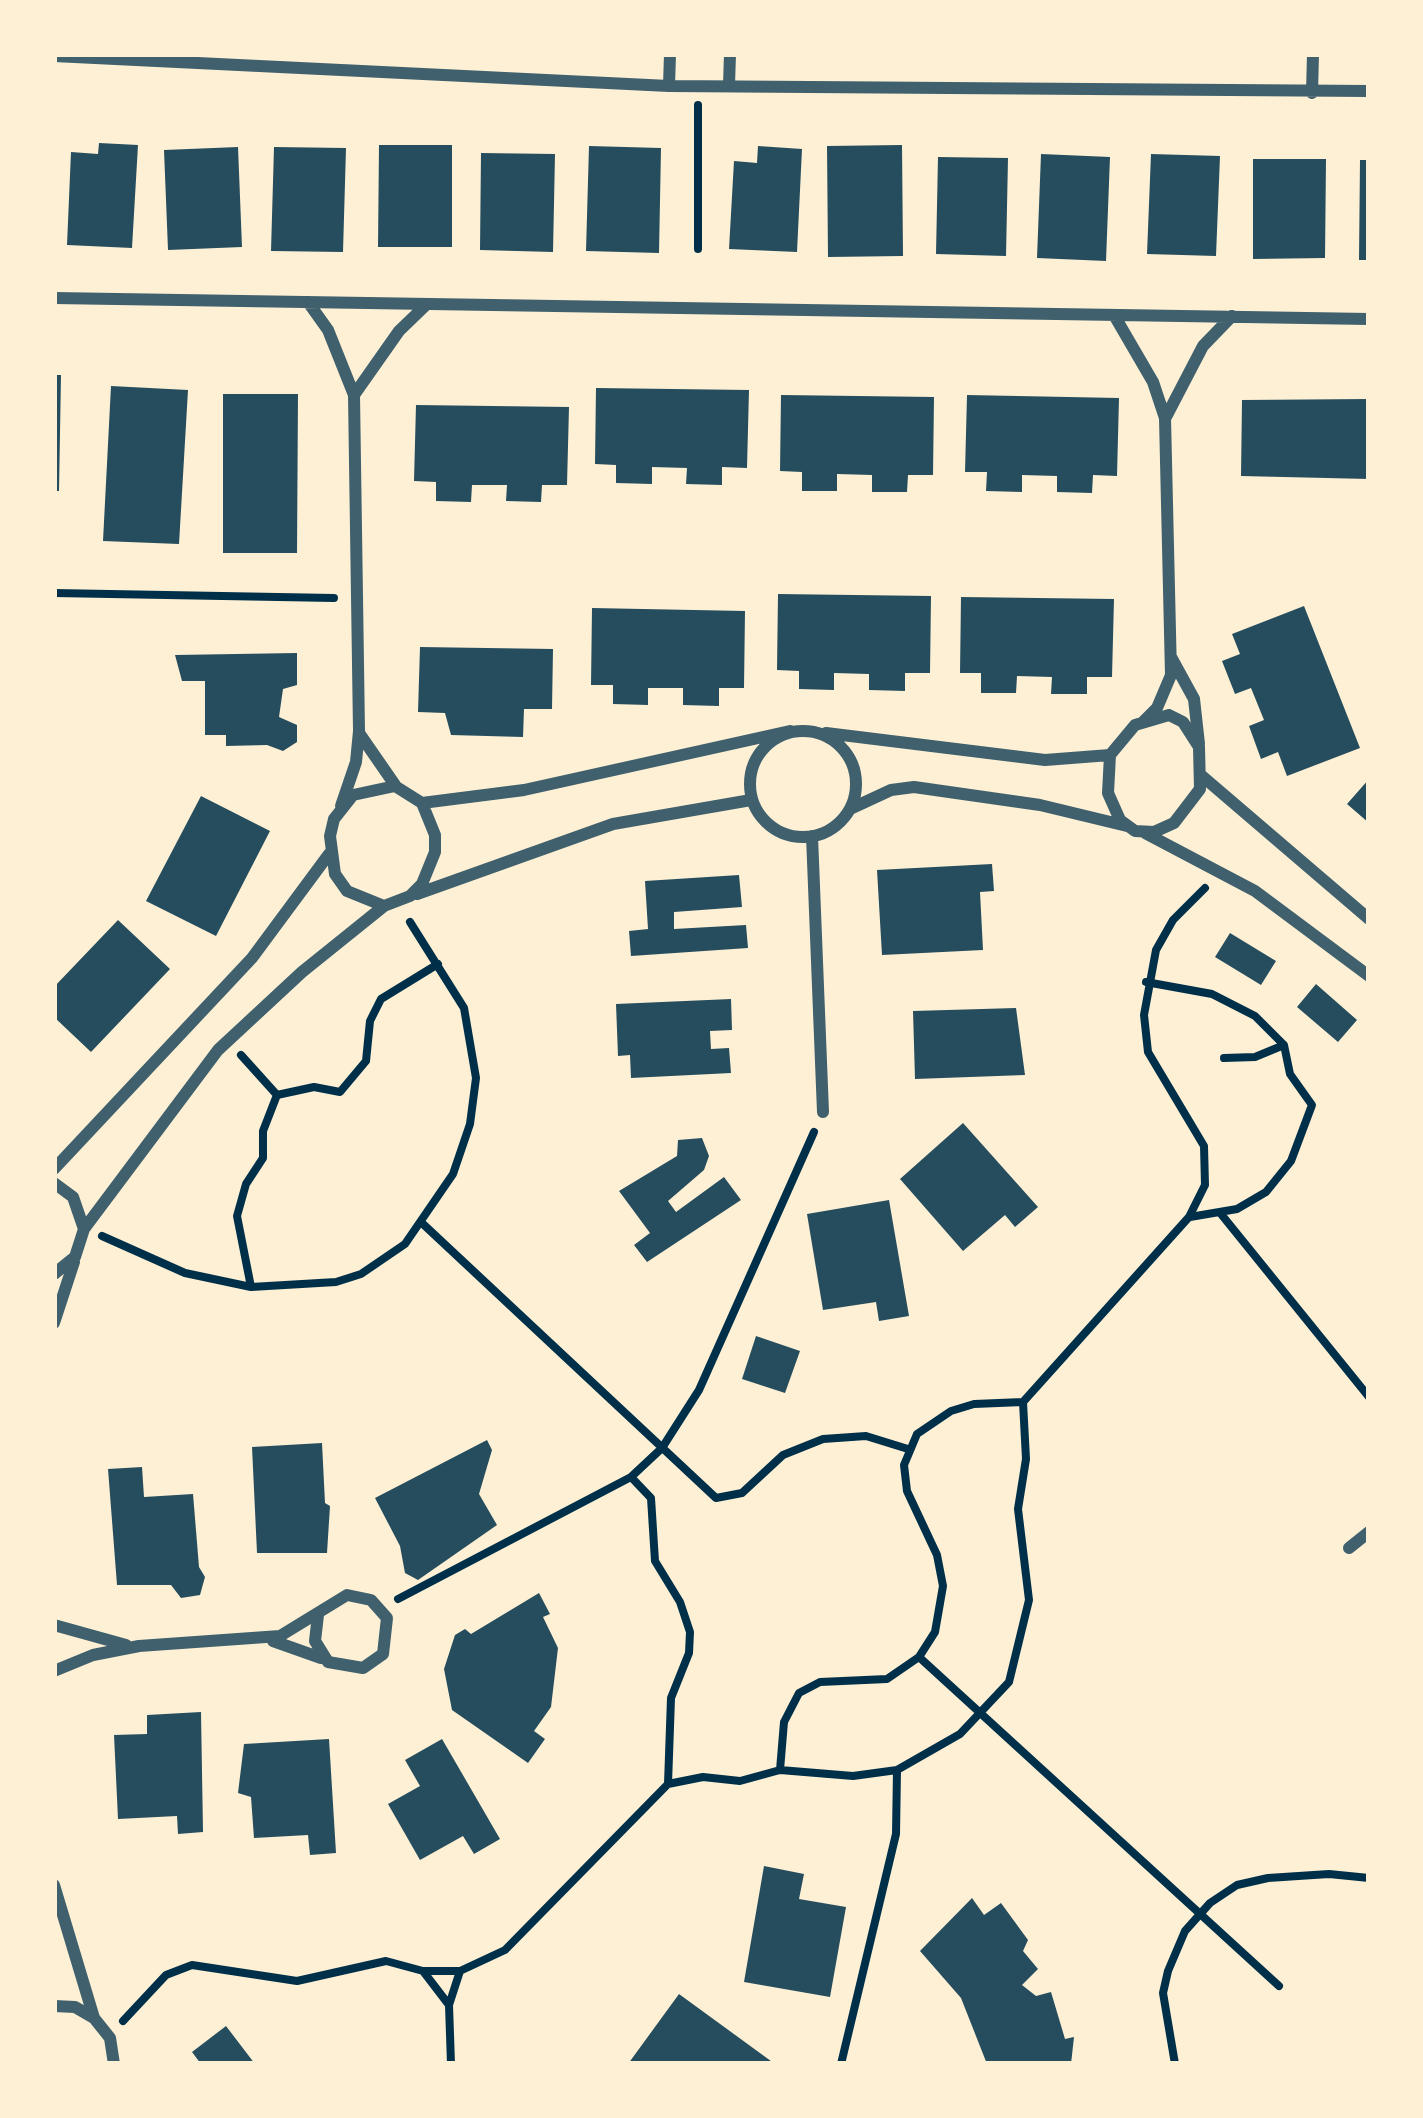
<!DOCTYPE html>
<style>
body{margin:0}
#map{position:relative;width:1423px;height:2118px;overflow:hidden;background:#fdf0d5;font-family:Signika,sans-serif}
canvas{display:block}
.frame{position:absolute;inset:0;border:57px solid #fdf0d5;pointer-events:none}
</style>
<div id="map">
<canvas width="1423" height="2118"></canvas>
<div class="frame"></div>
</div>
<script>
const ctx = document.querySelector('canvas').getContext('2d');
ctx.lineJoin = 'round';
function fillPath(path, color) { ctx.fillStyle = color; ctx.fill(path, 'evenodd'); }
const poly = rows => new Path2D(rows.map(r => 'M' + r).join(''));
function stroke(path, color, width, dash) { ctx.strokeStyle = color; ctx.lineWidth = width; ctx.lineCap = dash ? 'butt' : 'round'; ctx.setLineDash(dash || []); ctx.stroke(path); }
const building = poly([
 [99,143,138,145,132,248,67,245,71,152,98,154],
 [379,145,452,145,452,247,378,247],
 [902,145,903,256,828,257,827,146],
 [589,146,661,148,659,253,586,251],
 [758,146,802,149,797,252,729,249,734,161,757,163],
 [238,147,242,247,168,250,164,150],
 [274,147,346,148,343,252,271,251],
 [481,153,555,154,553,252,480,250],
 [1041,154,1110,157,1106,261,1037,258],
 [1151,154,1220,156,1216,256,1147,254],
 [938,157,1008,158,1006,256,936,254],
 [1253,159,1326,159,1325,258,1253,259],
 [1360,160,1369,160,1369,260,1359,260],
 [54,375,61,375,59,491,54,491],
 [111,386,188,390,179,544,103,541],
 [596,388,749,390,747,468,722,467,722,485,686,484,687,468,652,467,652,484,616,483,616,465,595,464],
 [223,394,298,394,297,553,223,553],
 [781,395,934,397,933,475,908,475,907,492,872,492,872,475,837,474,837,491,802,491,802,472,780,471],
 [967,395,1119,398,1117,476,1093,475,1092,493,1057,492,1057,476,1022,475,1022,492,986,491,987,472,965,472],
 [1369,399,1369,479,1241,476,1242,400],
 [416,405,569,407,567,485,542,485,541,502,506,501,507,485,472,485,471,502,436,501,436,482,414,481],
 [778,594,931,596,930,673,905,673,905,691,869,690,869,674,834,673,834,690,799,689,799,671,777,670],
 [961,597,1114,599,1112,677,1087,677,1087,694,1051,694,1052,677,1017,676,1016,693,981,693,981,673,960,673],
 [1304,606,1360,748,1287,776,1278,752,1261,759,1249,726,1264,720,1251,688,1235,694,1222,661,1240,654,1232,634],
 [592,608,745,611,744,688,719,688,719,706,683,705,683,688,648,688,648,705,613,704,613,685,591,685],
 [420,647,553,649,552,709,524,709,523,737,451,735,445,713,418,712],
 [297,653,297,685,283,689,279,717,297,725,297,742,283,751,267,745,226,746,226,735,205,735,205,681,182,681,175,655],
 [1369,779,1369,823,1347,804],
 [201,796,270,831,216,936,146,901],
 [992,864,994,891,980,892,983,950,882,955,877,870],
 [739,875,742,907,674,912,674,929,746,925,748,948,631,956,629,931,648,929,645,881],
 [118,920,170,969,91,1052,54,1017,54,987],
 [1230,933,1276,961,1261,985,1215,957],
 [1316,984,1357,1020,1338,1042,1297,1007],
 [731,999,732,1030,710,1031,711,1049,729,1048,731,1073,631,1078,630,1055,618,1056,616,1004],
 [1016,1008,1025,1075,915,1079,913,1011],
 [963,1123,1038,1207,1015,1227,1005,1215,963,1251,900,1179],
 [702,1138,709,1156,704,1170,668,1201,676,1212,724,1177,741,1200,647,1262,634,1245,650,1233,619,1191,677,1156,678,1140],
 [889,1200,909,1316,879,1321,876,1302,823,1310,807,1214],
 [756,1336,800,1351,785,1393,742,1379],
 [487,1440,492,1450,479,1494,497,1525,418,1580,405,1573,400,1546,375,1498],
 [322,1443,325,1503,330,1506,327,1553,257,1553,252,1447],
 [142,1467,144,1497,193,1494,199,1567,205,1577,200,1595,181,1598,171,1585,117,1585,108,1469],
 [539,1593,550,1614,543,1617,558,1648,551,1707,534,1731,545,1739,528,1763,452,1710,444,1669,455,1635,465,1629,471,1634],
 [201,1712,203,1832,178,1834,177,1816,118,1819,114,1735,147,1734,147,1715],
 [329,1739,336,1853,310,1855,308,1835,254,1838,251,1797,238,1793,244,1744],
 [442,1739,500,1839,474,1854,463,1836,420,1860,388,1804,420,1786,405,1760],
 [764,1866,804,1874,799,1899,846,1907,830,1997,744,1982],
 [972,1898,984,1915,1001,1903,1028,1940,1023,1951,1038,1969,1022,1985,1036,1996,1051,1992,1065,2039,1074,2037,1071,2064,987,2064,961,1998,920,1951],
 [679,1994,775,2064,628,2064],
 [226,2026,255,2064,201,2064,192,2052]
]);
const path = poly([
 [698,249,698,105],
 [54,593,334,598],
 [1146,982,1212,994,1255,1016,1284,1045,1290,1074,1312,1105,1291,1161,1266,1192,1237,1209,1190,1217],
 [241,1055,277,1095,263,1131,263,1158,246,1184,237,1216,251,1287],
 [1224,1058,1255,1057,1284,1045],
 [277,1095,314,1087,340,1092,366,1061,370,1021,381,999,438,964],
 [1221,1214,1369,1397],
 [423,1224,716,1498,742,1493,783,1455,823,1439,866,1436,908,1449],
 [102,1236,185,1273,251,1287,336,1282,361,1274,405,1244,453,1174,470,1124,476,1078,464,1008,410,922],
 [631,1477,651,1498,655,1561,680,1602,690,1632,689,1653,671,1698,668,1784],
 [398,1599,631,1477,662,1448,699,1390,814,1132],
 [919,1657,1279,1986],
 [780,1770,784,1722,799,1693,820,1682,887,1679,919,1657,935,1632,943,1586,937,1555,907,1491,904,1465,917,1434,951,1411,974,1404,1023,1402],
 [423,1971,460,1971,505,1950,668,1784,703,1777,740,1781,780,1770,853,1776,897,1770,960,1734,1009,1682,1029,1600,1018,1509,1026,1459,1023,1402,1189,1217,1205,1185,1204,1146,1148,1052,1144,1015,1156,950,1173,920,1205,888],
 [449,2005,460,1971],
 [123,2021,166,1975,192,1965,297,1981,386,1961,423,1971,449,2005,451,2064],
 [841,2064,896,1834,897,1770],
 [1175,2064,1163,1993,1168,1971,1185,1931,1210,1903,1237,1885,1268,1878,1329,1874,1369,1878]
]);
const minor = poly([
 [54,56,669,86,1369,91],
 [729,85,730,54],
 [669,86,670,54],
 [1312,93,1313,54],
 [54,298,1369,319],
 [308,302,328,330,354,395,359,731,356,762,341,806],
 [1114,315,1153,382,1165,418,1171,675,1157,708,1143,722],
 [354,395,399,331,427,304],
 [1166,417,1203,346,1232,316],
 [1171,657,1194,699,1199,744],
 [1169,715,1183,722,1199,747,1200,789,1174,823,1154,832,1135,831,1120,820,1108,793,1110,755,1135,725,1169,715],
 '750 784a53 53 0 1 1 106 0a53 53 0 1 1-106 0Z',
 [359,733,395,785],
 [826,733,1045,760,1110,755],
 [1202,776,1369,919],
 [395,786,422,803,435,835,435,852,422,884,410,896,384,906,347,891,335,874,330,836,334,819,353,795,395,786],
 [422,803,524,790,790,731],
 [850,809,891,790,914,787,1040,805,1127,826],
 [1145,833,1255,891,1369,976],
 [812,836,823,1112],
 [417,894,613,824,751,800],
 [54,1169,252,958,329,854],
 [54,1183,73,1197,84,1229,75,1257,54,1274],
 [84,1229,218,1050,302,972,384,906],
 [54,1323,74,1262],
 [1349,1548,1369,1532],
 [54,1625,126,1645],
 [273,1641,321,1658],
 [54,1671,93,1655,139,1646,280,1636,347,1595,371,1600,387,1618,383,1654,363,1668,328,1662,315,1641,318,1615],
 [54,1885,94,2018],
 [54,2006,75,2007,94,2018,110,2038,114,2064]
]);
fillPath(building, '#264d5e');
stroke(path, '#003049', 8);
stroke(minor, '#3f606c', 12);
</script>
